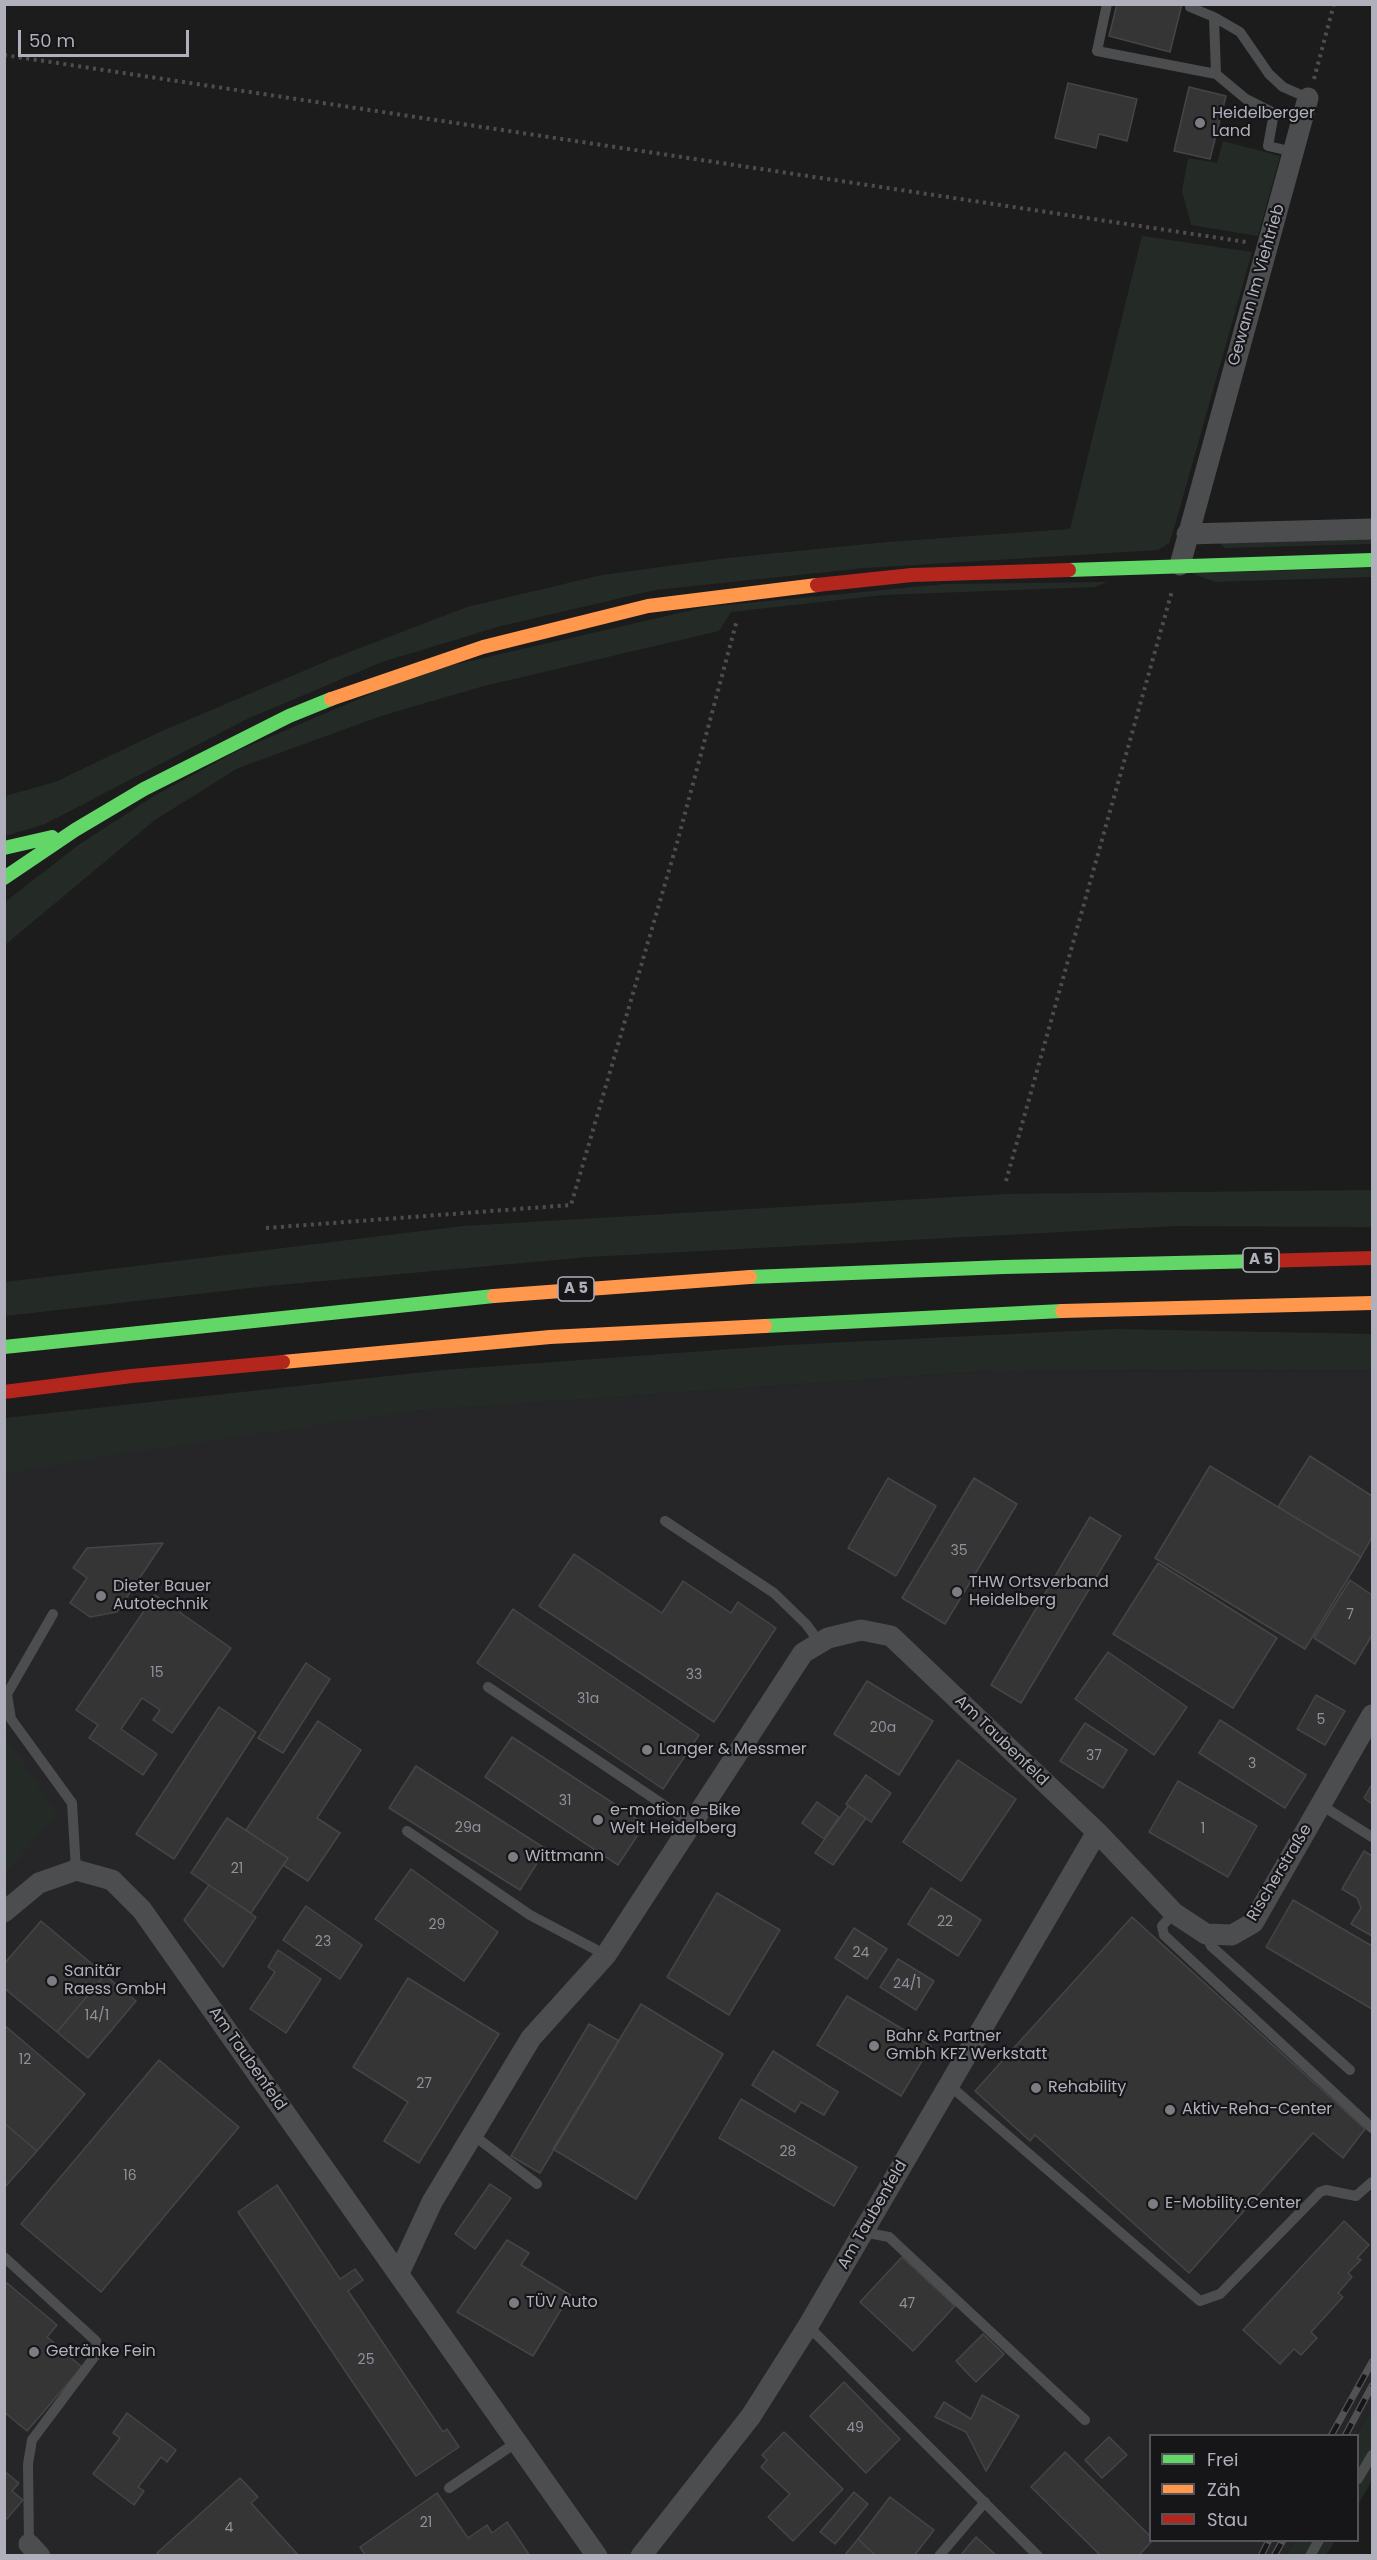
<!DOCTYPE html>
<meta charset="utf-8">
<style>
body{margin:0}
#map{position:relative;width:1377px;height:2560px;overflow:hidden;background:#1c1c1c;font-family:Poppins,sans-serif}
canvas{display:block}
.frame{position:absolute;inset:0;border:6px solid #afb0bb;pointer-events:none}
.legend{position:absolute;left:1149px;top:2434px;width:210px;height:108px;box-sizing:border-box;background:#161618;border:2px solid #535459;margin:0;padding:8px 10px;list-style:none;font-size:18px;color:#afb0bb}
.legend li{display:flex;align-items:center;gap:12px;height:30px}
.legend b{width:30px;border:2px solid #535459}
.scale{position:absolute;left:18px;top:30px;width:171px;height:27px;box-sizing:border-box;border:3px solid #afb0bb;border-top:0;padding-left:8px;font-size:18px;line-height:21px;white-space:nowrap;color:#afb0bb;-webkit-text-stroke:4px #161618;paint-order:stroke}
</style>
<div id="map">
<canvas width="1377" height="2560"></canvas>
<div class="frame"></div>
<ul class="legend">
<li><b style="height:8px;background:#63d668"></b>Frei</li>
<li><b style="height:8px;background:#ff974d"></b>Zäh</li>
<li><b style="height:8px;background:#b3261e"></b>Stau</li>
</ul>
<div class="scale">50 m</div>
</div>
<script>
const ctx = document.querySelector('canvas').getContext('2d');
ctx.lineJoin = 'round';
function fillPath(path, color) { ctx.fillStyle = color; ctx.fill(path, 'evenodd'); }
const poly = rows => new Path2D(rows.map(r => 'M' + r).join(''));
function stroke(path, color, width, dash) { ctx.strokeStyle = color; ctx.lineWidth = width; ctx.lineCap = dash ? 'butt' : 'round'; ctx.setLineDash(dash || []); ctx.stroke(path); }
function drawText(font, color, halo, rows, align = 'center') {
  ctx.font = font + ' Poppins,sans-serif'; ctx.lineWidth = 4.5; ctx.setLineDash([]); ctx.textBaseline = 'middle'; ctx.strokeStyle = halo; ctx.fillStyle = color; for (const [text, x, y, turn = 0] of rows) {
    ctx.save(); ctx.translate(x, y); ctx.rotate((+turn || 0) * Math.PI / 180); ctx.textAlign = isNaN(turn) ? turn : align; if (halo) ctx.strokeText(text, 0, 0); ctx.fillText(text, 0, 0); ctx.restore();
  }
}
const built = poly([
 [1372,1370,1372,2408,1356,2435,1150,2436,1150,2540,1295,2541,1285,2555,5,2555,5,1439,989,1371]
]);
const green = poly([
 [1223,141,1280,156,1258,236,1191,225,1182,191,1188,158,1217,163],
 [1142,236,1252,252,1175,525,1169,543,1158,550,865,568,655,590,501,626,382,662,247,719,45,824,5,836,5,796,55,782,162,731,334,658,467,607,602,575,727,558,888,542,1070,529],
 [1372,536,1372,544,1225,548,1217,540],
 [1372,568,1372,577,1215,582,1191,573],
 [1107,582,1095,587,883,595,731,612,719,631,484,686,384,715,238,768,155,820,5,945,5,902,77,846,154,796,237,751,422,672,706,607,945,584],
 [1372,1190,1372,1227,1175,1226,588,1257,268,1286,5,1316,5,1282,463,1226,1004,1194],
 [1114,1329,1372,1334,1372,1370,989,1371,414,1411,100,1457,5,1474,5,1418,443,1370,787,1345],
 [4,1734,57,1814,5,1874,4,1874],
 [1372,2408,1372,2480,1358,2505,1356,2436],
 [1295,2541,1335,2541,1326,2555,1285,2556]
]);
const building = poly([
 [1117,4,1182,4,1170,52,1109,36,1117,4],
 [1068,83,1137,99,1127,141,1099,134,1096,148,1055,138,1068,83],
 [1189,87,1226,96,1210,159,1174,151,1189,87],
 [1310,1456,1372,1496,1372,1537,1361,1557,1278,1507,1310,1456],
 [1210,1466,1361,1557,1305,1649,1155,1558,1210,1466],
 [888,1478,936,1506,896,1576,848,1548,888,1478],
 [974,1478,1017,1504,945,1624,902,1598,974,1478],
 [1090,1517,1121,1536,1021,1703,991,1685,1090,1517],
 [163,1543,117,1612,90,1617,70,1603,87,1578,73,1568,87,1548,163,1543],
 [574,1554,662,1613,683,1581,731,1613,738,1602,776,1628,714,1722,539,1606,574,1554],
 [1158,1563,1277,1638,1233,1708,1113,1634,1158,1563],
 [1350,1580,1372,1595,1372,1635,1355,1664,1314,1638,1350,1580],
 [155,1595,231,1648,172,1733,153,1720,160,1710,142,1698,121,1729,157,1754,143,1775,89,1738,98,1725,76,1710,155,1595],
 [513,1609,699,1735,663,1789,477,1663,513,1609],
 [1108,1652,1187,1707,1154,1755,1075,1699,1108,1652],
 [306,1663,330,1679,283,1753,258,1738,306,1663],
 [867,1681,933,1721,899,1775,834,1734,867,1681],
 [1316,1695,1345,1711,1325,1745,1297,1729,1316,1695],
 [219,1707,256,1732,174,1859,136,1834,219,1707],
 [1220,1720,1306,1775,1285,1808,1199,1753,1220,1720],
 [318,1721,361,1750,317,1818,340,1833,308,1881,283,1865,288,1858,246,1830,318,1721],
 [1085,1723,1127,1750,1103,1788,1060,1761,1085,1723],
 [512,1737,645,1824,618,1865,485,1777,512,1737],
 [958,1760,1016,1799,961,1881,903,1842,958,1760],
 [416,1766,546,1849,520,1890,389,1808,416,1766],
 [866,1775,891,1793,871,1822,846,1804,866,1775],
 [1178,1781,1257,1826,1228,1877,1149,1832,1178,1781],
 [1372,1784,1372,1804,1364,1798,1372,1784],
 [817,1802,839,1817,824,1839,802,1823,817,1802],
 [848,1806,866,1818,833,1865,815,1853,848,1806],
 [227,1818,288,1858,251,1913,191,1873,227,1818],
 [1364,1851,1372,1856,1372,1936,1351,1924,1361,1908,1357,1898,1342,1889,1364,1851],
 [411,1869,498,1932,464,1981,375,1919,411,1869],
 [209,1885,256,1917,223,1967,184,1920,209,1885],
 [931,1888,981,1920,958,1956,908,1924,931,1888],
 [717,1893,780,1930,729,2015,667,1977,717,1893],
 [1293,1900,1372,1946,1372,2009,1266,1947,1293,1900],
 [306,1906,362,1945,340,1979,283,1940,306,1906],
 [1132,1917,1365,2129,1343,2158,1313,2133,1189,2273,1035,2135,1030,2141,975,2091,1132,1917],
 [41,1921,105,1975,57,2032,4,1988,4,1964,41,1921],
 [854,1928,887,1949,867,1979,835,1958,854,1928],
 [278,1950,321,1979,286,2033,250,2009,275,1972,268,1967,278,1950],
 [898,1959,934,1981,916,2010,880,1987,898,1959],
 [105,1975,136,2001,88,2058,57,2032,105,1975],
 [408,1978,499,2034,419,2163,384,2141,408,2102,353,2067,408,1978],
 [847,1996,931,2046,901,2096,817,2045,847,1996],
 [641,2004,723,2054,636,2199,553,2149,641,2004],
 [589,2024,619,2041,540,2173,511,2156,589,2024],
 [4,2025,85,2094,37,2151,4,2123,4,2025],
 [773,2051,838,2092,824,2115,801,2102,795,2112,752,2085,773,2051],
 [159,2060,239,2127,101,2292,21,2224,159,2060],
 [741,2099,857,2167,834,2206,719,2138,741,2099],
 [4,2123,37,2151,4,2188,4,2123],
 [490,2184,511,2198,475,2249,455,2234,490,2184],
 [277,2185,340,2279,355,2269,363,2280,348,2291,443,2432,447,2429,459,2447,416,2476,238,2212,277,2185],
 [1344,2221,1369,2245,1357,2258,1361,2260,1348,2273,1352,2277,1338,2293,1343,2297,1311,2332,1317,2338,1301,2355,1294,2349,1280,2364,1243,2330,1344,2221],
 [507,2240,529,2253,521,2265,570,2295,533,2356,457,2312,507,2240],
 [902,2257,955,2306,913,2351,860,2302,902,2257],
 [7,2283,57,2325,47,2337,82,2367,27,2431,4,2412,4,2286,7,2283],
 [983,2334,1004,2354,976,2382,956,2361,983,2334],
 [844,2382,900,2439,866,2473,810,2416,844,2382],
 [982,2395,1019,2416,986,2471,966,2432,935,2417,944,2402,971,2419,982,2395],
 [127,2413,176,2450,167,2462,161,2457,138,2487,144,2491,134,2505,93,2474,120,2438,113,2433,127,2413],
 [784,2432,843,2489,793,2541,768,2517,790,2494,761,2467,767,2460,762,2455,784,2432],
 [1109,2437,1127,2455,1102,2478,1085,2460,1109,2437],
 [1065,2452,1150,2536,1150,2540,1153,2540,1138,2556,1101,2556,1031,2487,1065,2452],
 [4,2471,19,2483,12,2491,23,2500,4,2522,4,2471],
 [240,2478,258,2497,251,2503,299,2556,159,2556,157,2553,240,2478],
 [854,2492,868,2504,835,2544,820,2532,854,2492],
 [437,2493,468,2538,487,2525,492,2533,507,2522,530,2556,366,2556,360,2547,437,2493],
 [890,2497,934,2530,914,2556,876,2556,858,2539,890,2497],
 [976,2537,997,2556,960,2556,976,2537],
 [858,2539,876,2556,844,2556,858,2539]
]);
const path = poly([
 [4,55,1246,242],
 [1314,79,1334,4],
 [1006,1181,1172,591],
 [266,1228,571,1205,677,843,737,620]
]);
const lane = poly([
 [1107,4,1097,51,1216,74,1246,99,1274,113,1268,146,1294,152],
 [1190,7,1214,17,1216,74],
 [1214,17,1240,32,1269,74,1283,87,1308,98],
 [665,1521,774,1593,806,1624,820,1643],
 [53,1614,7,1694,11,1719,72,1803,76,1870],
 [488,1687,692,1824],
 [1321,1805,1372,1837],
 [407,1831,530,1915,606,1955],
 [1174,1913,1162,1926,1164,1935,1372,2128],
 [1206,1934,1211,1946,1350,2070],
 [949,2085,1200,2301,1220,2294,1320,2192,1326,2190,1356,2196,1372,2182],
 [472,2134,537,2184],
 [863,2232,889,2237,1085,2420],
 [4,2257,96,2341,98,2352,32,2440,28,2464,29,2544],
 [808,2326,1038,2556],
 [1358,2479,1372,2455],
 [449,2488,517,2442],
 [939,2556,985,2502],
 [1310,2556,1319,2540]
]);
const street = poly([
 [1187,534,1372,529],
 [1180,565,1308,98],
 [1097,1832,1174,1913,1206,1934,1232,1935,1253,1923,1372,1715],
 [4,1912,39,1883,76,1870,112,1880,142,1910,597,2556],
 [399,2273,432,2202,531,2038,606,1955,803,1653,828,1638,861,1630,891,1636,1097,1832,808,2326,751,2416,641,2556],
 [29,2544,40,2556]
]);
const fast = poly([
 [1069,570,1372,560],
 [4,848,52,837],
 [4,878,75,830,144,789,289,716,331,699],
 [750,1277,1004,1267,1261,1261],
 [765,1326,1062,1311],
 [4,1347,494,1296]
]);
const slow = poly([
 [331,699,483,647,648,606,817,585],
 [494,1296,750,1277],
 [1062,1311,1372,1303],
 [283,1362,550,1337,765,1326]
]);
const jam = poly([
 [817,585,912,575,1069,570],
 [1261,1261,1372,1258],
 [4,1392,132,1376,283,1362]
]);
const rail = poly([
 [1331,2436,1372,2362],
 [1345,2436,1372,2386],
 [1261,2556,1269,2540],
 [1274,2556,1283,2540]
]);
const markers = [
 [1200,123,6,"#7c7c83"],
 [957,1592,6,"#7c7c83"],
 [101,1596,6,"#7c7c83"],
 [647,1750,6,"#7c7c83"],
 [598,1820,6,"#7c7c83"],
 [513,1857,6,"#7c7c83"],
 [52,1981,6,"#7c7c83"],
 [874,2046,6,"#7c7c83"],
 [1036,2088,6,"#7c7c83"],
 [1170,2110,6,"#7c7c83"],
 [1153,2204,6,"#7c7c83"],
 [514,2303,6,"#7c7c83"],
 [34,2352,6,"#7c7c83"]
];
const numberNames = [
 ["35",959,1551],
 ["7",1350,1615],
 ["15",157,1673],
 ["33",694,1675],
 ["31a",588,1699],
 ["5",1321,1720],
 ["20a",883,1728],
 ["37",1094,1756],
 ["3",1252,1764],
 ["31",565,1801],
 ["29a",468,1828],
 ["1",1203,1829],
 ["21",237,1869],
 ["22",945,1922],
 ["29",437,1925],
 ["23",323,1942],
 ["24",861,1953],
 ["24/1",907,1984],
 ["14/1",97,2016],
 ["12",25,2060],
 ["27",424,2084],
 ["28",788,2152],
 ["16",130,2176],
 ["47",907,2304],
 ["25",366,2360],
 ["49",855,2428],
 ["21",426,2523],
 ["4",229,2528]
];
const shields = [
 [1261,1260,36],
 [576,1289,36]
];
const shieldNames = [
 ["A 5",1261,1260],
 ["A 5",576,1289]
];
const poiNames = [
 ["Heidelberger",1212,114],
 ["Land",1212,132],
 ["THW Ortsverband",969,1583],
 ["Heidelberg",969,1601],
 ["Dieter Bauer",113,1587],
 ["Autotechnik",113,1605],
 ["Langer & Messmer",659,1750],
 ["e-motion e-Bike",610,1811],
 ["Welt Heidelberg",610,1829],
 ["Wittmann",525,1857],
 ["Sanitär",64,1972],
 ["Raess GmbH",64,1990],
 ["Bahr & Partner",886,2037],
 ["Gmbh KFZ Werkstatt",886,2055],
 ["Rehability",1048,2088],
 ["Aktiv-Reha-Center",1182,2110],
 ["E-Mobility.Center",1165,2204],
 ["TÜV Auto",526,2303],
 ["Getränke Fein",46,2352]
];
const streetNames = [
 ["Gewann Im Viehtrieb",1257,285,-74],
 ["Am Taubenfeld",1001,1741,44],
 ["Rischerstraße",1280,1873,-59],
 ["Am Taubenfeld",247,2059,55],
 ["Am Taubenfeld",873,2215,-60]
];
fillPath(built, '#262628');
fillPath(green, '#242b26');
fillPath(building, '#353536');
stroke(building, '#454548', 1.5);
stroke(path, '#4d4d50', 4, [3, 4.5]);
stroke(lane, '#4c4d4e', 10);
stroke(street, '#4c4d4e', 21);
stroke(fast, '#63d668', 14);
stroke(slow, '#ff974d', 14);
stroke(jam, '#b3261e', 14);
stroke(rail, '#525255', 7);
stroke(rail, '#161618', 4.5, [14]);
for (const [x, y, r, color] of markers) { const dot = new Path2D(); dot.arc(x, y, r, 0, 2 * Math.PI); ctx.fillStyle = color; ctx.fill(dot); stroke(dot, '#161618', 2); }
drawText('14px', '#90919a', null, numberNames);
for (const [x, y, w] of shields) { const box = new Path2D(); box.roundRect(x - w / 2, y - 12, w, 24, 4.5); ctx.fillStyle = '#161618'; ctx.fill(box); stroke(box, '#afb0bb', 1.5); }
drawText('bold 15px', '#afb0bb', null, shieldNames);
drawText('16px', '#afb0bb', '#161618', poiNames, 'left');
drawText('16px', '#afb0bb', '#161618', streetNames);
</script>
